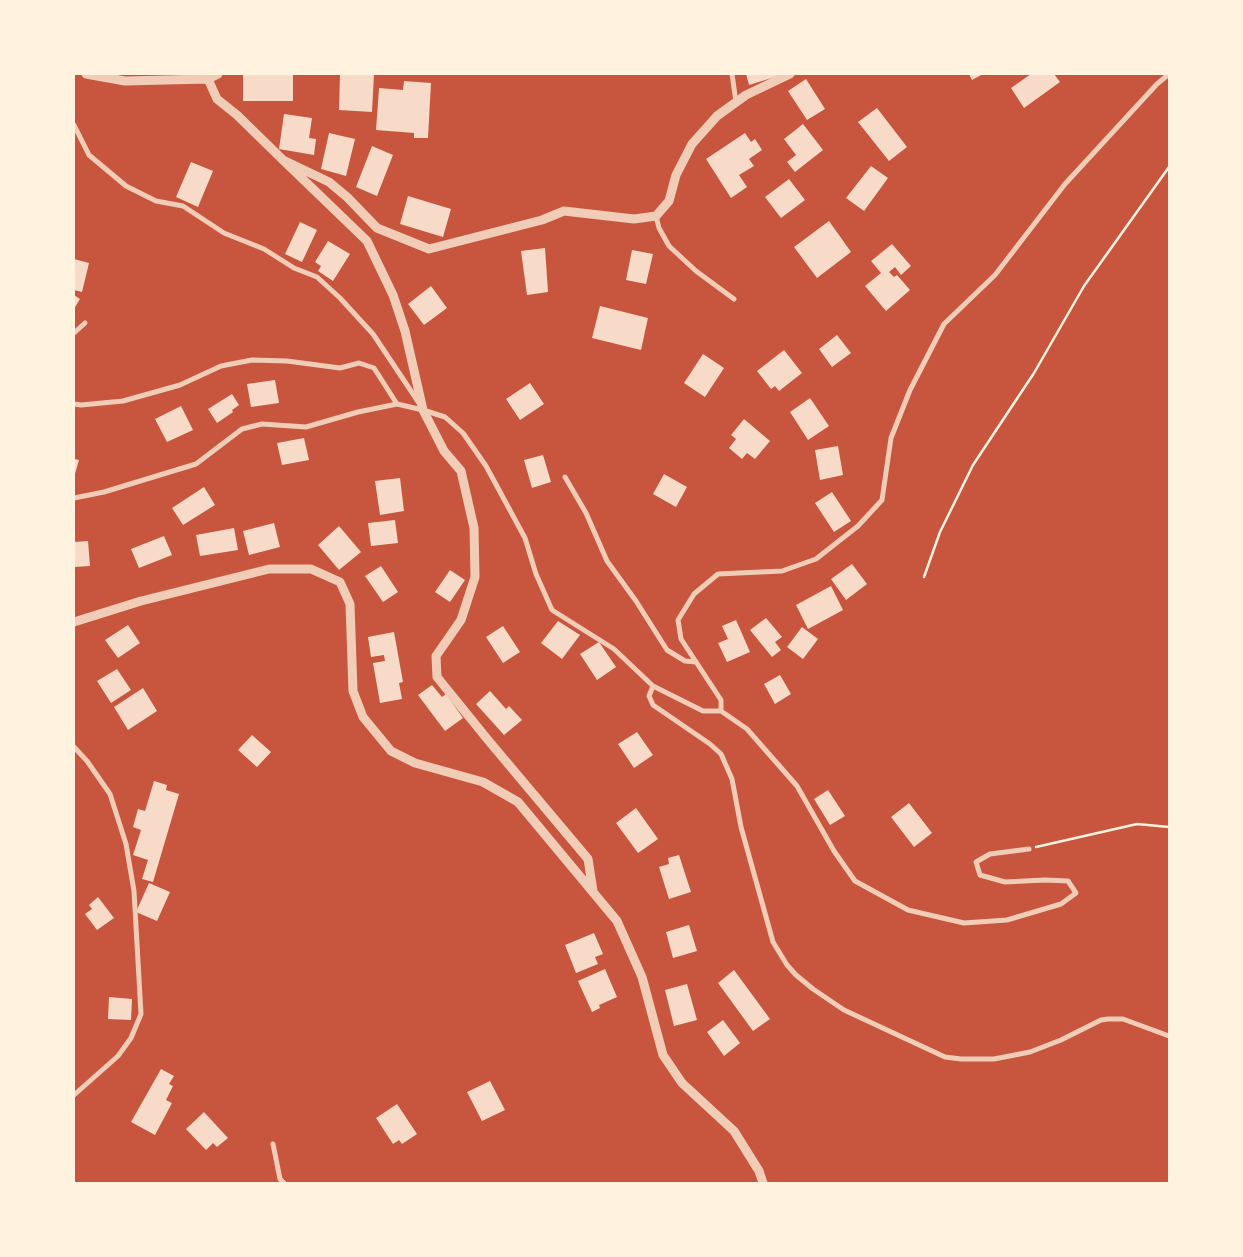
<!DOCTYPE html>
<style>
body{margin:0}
#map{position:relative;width:1243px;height:1257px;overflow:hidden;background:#c8553d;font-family:"PT Sans",sans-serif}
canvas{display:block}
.frame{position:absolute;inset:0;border:75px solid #fff3e0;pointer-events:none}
</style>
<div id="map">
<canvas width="1243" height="1257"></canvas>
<div class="frame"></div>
</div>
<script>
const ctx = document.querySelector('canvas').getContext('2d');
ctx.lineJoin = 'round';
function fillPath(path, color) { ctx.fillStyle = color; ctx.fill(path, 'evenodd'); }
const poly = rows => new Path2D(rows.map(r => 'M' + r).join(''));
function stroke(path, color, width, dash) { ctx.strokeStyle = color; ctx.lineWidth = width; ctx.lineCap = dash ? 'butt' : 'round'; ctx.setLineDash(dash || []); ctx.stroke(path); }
const building = poly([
 [243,74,293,74,293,101,243,101],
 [340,74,374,74,372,112,339,110],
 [746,74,777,74,778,76,749,85],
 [969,74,983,74,972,80],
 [1031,74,1054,74,1060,82,1024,108,1011,88],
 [806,79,825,109,807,120,788,91],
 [404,81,431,83,428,138,414,138,414,133,376,130,379,88,403,90],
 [877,108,907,147,889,161,858,122],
 [284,114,312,118,309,138,316,139,314,155,279,149],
 [803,124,823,150,795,172,787,162,796,155,784,139],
 [329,133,355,139,346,176,321,169],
 [745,133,751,142,755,139,762,150,749,159,754,166,739,175,747,187,731,198,706,159],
 [372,146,393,155,377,196,356,187],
 [191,162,213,171,198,207,176,197],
 [871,166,888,178,864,211,846,198],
 [789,179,805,200,781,218,765,197],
 [408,196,451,209,443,237,400,224],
 [829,221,851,252,817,278,794,247],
 [300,222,317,230,302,262,285,254],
 [328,241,350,254,333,281,318,271,321,266,315,262],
 [892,244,911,266,901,275,895,267,889,272,894,277,897,275,910,290,886,311,865,286,881,273,871,261],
 [545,248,548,292,527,295,521,251],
 [632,250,653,254,646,284,626,280],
 [74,259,89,263,82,292,74,290],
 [431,286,447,308,424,325,408,304],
 [74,295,80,299,74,309],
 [600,306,648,318,641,350,592,338],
 [837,335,851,353,832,367,819,349],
 [784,350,802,373,779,391,775,386,771,389,757,371],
 [703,354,724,368,705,397,684,383],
 [275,380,279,403,251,407,247,384],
 [530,383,544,404,520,420,506,399],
 [232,394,239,405,232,410,233,412,217,423,208,409],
 [810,398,829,426,808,440,790,412],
 [181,406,193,430,167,442,155,419],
 [744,419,770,441,755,459,747,453,742,459,729,448,736,439,731,435],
 [304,438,309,460,282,465,277,443],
 [838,446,843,475,820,480,815,450],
 [543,455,551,482,532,488,524,460],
 [74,459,79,460,74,477],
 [664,474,687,487,676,507,653,494],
 [400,478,404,511,380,515,375,481],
 [204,487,215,505,183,525,172,508],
 [832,492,851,521,834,532,815,503],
 [395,520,398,543,371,546,368,523],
 [274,523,280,547,249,555,243,531],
 [339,526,361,552,339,570,318,545],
 [234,528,238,550,200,556,196,535],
 [164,536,172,555,139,568,131,549],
 [88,541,90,566,74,567,74,542],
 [852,564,867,584,846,600,831,579],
 [381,566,398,592,383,602,365,576],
 [450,570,465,580,450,602,435,592],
 [831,586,843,610,808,629,796,605],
 [766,618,782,637,775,642,781,650,772,657,750,630],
 [736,620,750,652,727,662,718,643,728,639,722,626],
 [558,621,580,635,562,659,541,643],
 [128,625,140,643,118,658,105,640],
 [503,626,520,652,503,663,486,637],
 [802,627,818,639,803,659,787,647],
 [394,632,403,682,399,683,402,699,380,703,373,663,385,661,384,655,371,657,368,637],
 [599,642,616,667,597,680,580,654],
 [117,669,131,690,111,703,97,681],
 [780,675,791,694,775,704,764,684],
 [432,685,442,697,446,694,463,718,445,731,418,695],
 [143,688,157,711,128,730,114,707],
 [490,691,506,709,509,706,522,720,504,735,476,704],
 [637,732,653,755,634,768,618,744],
 [252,735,271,752,257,767,238,750],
 [154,781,167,785,166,790,179,794,153,882,142,879,148,860,133,855,141,830,133,827,138,809,145,811],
 [828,790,845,816,830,825,814,799],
 [909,803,932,833,914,847,891,817],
 [636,808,658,839,638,853,616,823],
 [679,855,691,892,669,899,659,867,669,864,668,858],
 [149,883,170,892,157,921,136,912],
 [98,897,114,918,97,930,85,914,92,909,89,905],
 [689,925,697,951,673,958,666,932],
 [594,933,603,954,595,957,598,964,576,973,565,945],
 [605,969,617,997,599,1005,600,1008,592,1012,578,981],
 [734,970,770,1019,753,1031,718,983],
 [687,984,697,1020,674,1026,665,990],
 [109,997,132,999,131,1020,108,1019],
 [723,1020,740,1043,724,1056,707,1032],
 [161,1069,174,1076,169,1084,173,1086,166,1100,172,1103,155,1135,131,1122],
 [490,1081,505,1110,482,1121,467,1092],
 [397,1104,417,1134,402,1144,399,1140,393,1144,376,1118],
 [204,1112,228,1138,217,1147,213,1143,206,1150,186,1129]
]);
const path = poly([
 [924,577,940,532,973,465,1034,373,1084,286,1169,167],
 [1036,847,1137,824,1169,827]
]);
const minor = poly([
 [732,74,736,102],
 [74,125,89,155,126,186,156,201,183,206,224,233,264,249,294,268,317,277,340,298,373,334,419,403],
 [656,216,659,228,669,246,696,271,734,299],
 [74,333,85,323],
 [74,404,81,405,123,401,180,385,221,366,252,360,287,361,340,368,359,363,374,368,397,404],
 [565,477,586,513,607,561,636,601,667,650,685,661,696,662],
 [74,498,104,492,196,464,242,429,262,424,306,427,358,412,397,404,423,410,445,417,463,433,486,466,525,538,536,574,552,610,614,649,653,686,703,711,721,711,721,700,681,639,678,620,694,594,718,574,782,571,816,559,858,526,882,500,891,438,910,390,944,324,995,275,1065,184,1157,84,1169,74],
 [653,686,649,696,653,705,710,744,721,754,732,779,741,827,773,942,787,965,796,975,813,989,844,1010,945,1057,961,1059,994,1059,1030,1052,1061,1040,1101,1020,1108,1019,1123,1019,1169,1036],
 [721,711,747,729,797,786,834,851,855,881,908,910,964,923,1007,920,1061,904,1076,893,1068,881,1045,880,1005,882,980,875,976,862,990,854,1029,849],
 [74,747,87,761,110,794,126,844,134,891,141,1014,131,1038,118,1056,74,1095],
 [273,1144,280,1179,284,1183]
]);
const tertiary = poly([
 [86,74,125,81,208,79,218,74],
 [208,79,217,99,237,115,283,160,329,182,347,197,377,228,429,249,542,220,564,211,634,219,656,216,669,201,676,175,692,144,717,116,746,95,790,74],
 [283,160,367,241,393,295,405,331,423,410,444,451,461,471,474,528,475,577,461,620,436,656,437,677,488,740,588,859,593,891],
 [74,622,141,601,269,569,311,569,340,582,350,604,353,691,363,717,391,751,415,763,483,782,518,802,617,921,642,977,663,1055,682,1083,734,1131,759,1171,763,1183]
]);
fillPath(building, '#f7dbc8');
stroke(path, '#fff3e0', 2.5);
stroke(minor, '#f1ccb7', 5);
stroke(tertiary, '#f1ccb7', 9);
</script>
